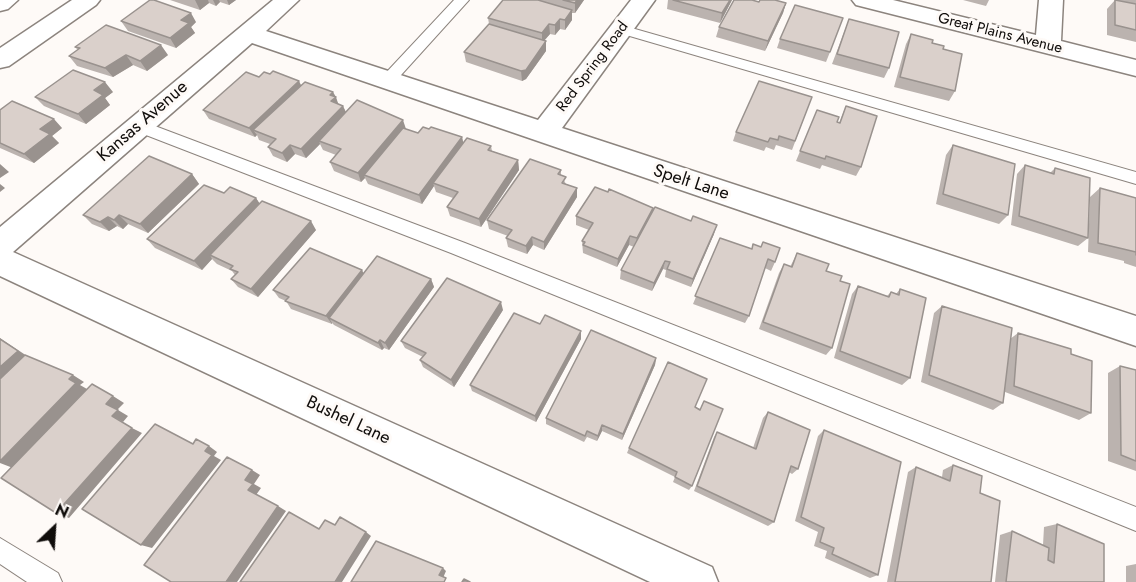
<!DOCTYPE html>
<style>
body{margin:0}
#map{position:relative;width:1136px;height:582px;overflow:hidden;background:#fefaf7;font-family:Jost,sans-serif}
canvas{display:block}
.north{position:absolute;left:24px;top:498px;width:60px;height:60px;-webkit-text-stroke:4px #fefaf7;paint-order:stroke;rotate:25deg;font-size:16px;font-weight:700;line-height:24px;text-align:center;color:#100d0b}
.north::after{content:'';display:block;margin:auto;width:21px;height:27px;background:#100d0b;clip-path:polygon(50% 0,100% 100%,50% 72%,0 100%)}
</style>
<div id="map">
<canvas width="1136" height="582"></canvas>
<div class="north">N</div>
</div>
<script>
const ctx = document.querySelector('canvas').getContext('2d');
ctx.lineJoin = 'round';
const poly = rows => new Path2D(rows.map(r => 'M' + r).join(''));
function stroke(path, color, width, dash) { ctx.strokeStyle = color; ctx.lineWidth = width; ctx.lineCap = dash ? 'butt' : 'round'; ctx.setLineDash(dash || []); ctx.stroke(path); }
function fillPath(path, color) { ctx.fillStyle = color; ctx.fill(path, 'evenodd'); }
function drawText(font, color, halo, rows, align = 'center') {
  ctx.font = font + ' Jost,sans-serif'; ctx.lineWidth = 6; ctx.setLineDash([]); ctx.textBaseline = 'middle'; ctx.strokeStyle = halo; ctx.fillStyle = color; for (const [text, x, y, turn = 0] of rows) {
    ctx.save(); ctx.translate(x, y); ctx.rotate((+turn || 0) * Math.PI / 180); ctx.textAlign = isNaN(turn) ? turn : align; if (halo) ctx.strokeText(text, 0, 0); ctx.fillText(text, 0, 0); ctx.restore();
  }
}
const lane = poly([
 [454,0,469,0,392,85,382,85,379,81,382,77,454,0],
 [621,25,1136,172,1136,184,616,32,614,29,616,26,621,25],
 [139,120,465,243,1136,507,1136,531,451,253,133,130,131,126,133,122,139,120],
 [0,538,58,573,62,582,27,582,0,564,0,538]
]);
const street = poly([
 [273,0,299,0,266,31,538,120,631,0,655,0,562,128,1136,316,1136,346,252,43,13,252,712,567,718,582,650,582,0,276,0,227,273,0],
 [852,0,893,0,1036,35,1039,0,1063,0,1061,41,1136,60,1136,76,856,5,852,0]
]);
const secondary = poly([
 [72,0,100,0,96,5,9,66,0,68,0,48,72,0]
]);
const highway = poly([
 [0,0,18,0,8,9,0,11,0,0]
]);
const wall = poly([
 [170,0,236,0,229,5,220,2,216,6,209,3,200,10],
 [503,0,584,0,575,13,572,13,572,20,565,30,560,29,555,35,550,34,544,41,546,41,546,51,526,79,522,81,466,62,464,52,489,24,488,18],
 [668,0,732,0,720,23,667,9],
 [963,0,989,0,986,6],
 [1115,0,1136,0,1136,42,1107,35,1107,9],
 [759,2,786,3,783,13,765,51,716,37,719,27],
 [849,19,889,68,884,78,832,64],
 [121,21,196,22,191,27,195,33,176,48,128,31],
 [911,34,943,49,955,91,949,101,894,87,906,44],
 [780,39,830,52,826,62,777,48],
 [75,47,168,55,147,71,133,65,113,77,77,66,69,56,78,50],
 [259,77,301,85,335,97,338,104,343,106,346,112,406,129,418,133,429,129,462,137,463,143,491,146,492,151,518,160,519,170,481,227,450,216,447,207,453,198,436,192,434,186,422,204,368,184,365,178,361,182,334,171,330,162,336,155,323,150,320,144,306,158,295,154,287,162,273,156,268,147,270,144,259,140,257,135,255,137,209,119,203,110],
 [113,92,105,98,110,105,86,124,44,106,35,97],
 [812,97,792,150,776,145,774,150,766,147,764,151,733,141,736,132],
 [846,106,861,167,856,176,822,165,820,169,796,161,817,110,839,123],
 [0,110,62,128,52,136,59,143,34,163,0,148],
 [953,145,1008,215,999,224,936,204,946,155],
 [1025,165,1050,173,1055,168,1088,238,1078,246,1011,225,1017,174],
 [561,170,561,175,566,184,577,188,577,197,544,250,533,245,527,254,508,247,506,238,508,236,489,229,487,220],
 [192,174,199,184,148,233,128,224,123,229,117,226,109,231,92,224,83,215],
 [1100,188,1136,198,1136,267,1124,263,1124,261,1088,252,1090,197],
 [224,193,256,198,259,203,316,230,258,297,238,287,231,279,235,275,232,271,217,264,212,259,202,270,155,248,147,239],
 [653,208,652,212,714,234,691,287,665,277,666,270,663,269,652,291,620,279,621,270,634,247,629,245,617,267,583,253,582,241,589,230,576,225,576,216],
 [720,238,775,262,771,271,765,268,749,316,745,323,693,304],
 [797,253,840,281,832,348,826,355,759,329,779,273,784,264,790,267],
 [364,273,431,279,434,287,389,350,384,348,382,350,334,325,332,323,332,324,291,309,286,301,279,298,273,290],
 [858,286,887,296,891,292,896,294,900,289,910,378,902,385,834,358,852,294],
 [942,306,1010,339,1018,333,1071,354,1091,413,1079,420,1005,392,1003,403,993,410,921,382,934,313],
 [503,310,454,387,423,367,420,360,423,357,405,348,401,341],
 [540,324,581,339,536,422,472,391,470,385],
 [656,358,655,365,622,440,602,431,597,441,587,437,584,442,546,424,546,418],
 [1120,366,1136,370,1136,471,1108,461,1108,373],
 [695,407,700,409,692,486,689,490,673,482,675,477,627,453,629,448],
 [768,412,798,469,792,474,789,472,774,522,768,526,694,491,714,437,717,432,753,448,763,418],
 [824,430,878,575,870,578,825,558,827,551,814,546,818,532,795,521,818,436],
 [953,465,980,493,991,582,887,582,908,472,916,467,942,477,943,470],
 [1057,524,1104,582,995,582,1000,535,1012,531,1043,545,1044,527],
 [1136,564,1136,582,1126,582,1126,566]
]);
const shadedWall = poly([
 [195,0,208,0,209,3,200,10],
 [213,0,219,0,220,2,216,6],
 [227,0,236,0,229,5],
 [577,0,584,0,575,13,575,3],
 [730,0,732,0,720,23,722,13],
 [786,3,783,13,765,51,768,41],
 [572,10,572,20,565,30,565,20],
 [191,13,196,22,191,27,195,33,176,48,170,38,181,20],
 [560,19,560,29,555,35,555,25],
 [549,24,550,34,542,43,542,33],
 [546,41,546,51,526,79,522,81,521,71],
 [161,45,168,55,147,71,140,61],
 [126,55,133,65,113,77,105,68],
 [299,81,304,91,253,130,257,135,255,137,249,128],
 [105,82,113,92,105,98,110,105,86,124,78,114,94,90],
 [333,92,336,97,339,106,331,101,330,95],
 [343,106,347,115,319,141,320,144,306,158,301,149],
 [54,119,62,128,52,136,59,143,34,163,24,154,40,129],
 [403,120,406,129,364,175,365,178,361,182,358,173],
 [462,137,464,146,433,183,434,186,422,204,419,195],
 [290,145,295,154,287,162,282,153],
 [518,160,519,170,481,227,479,219],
 [0,164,9,172,0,178],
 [192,174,199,184,148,233,140,224],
 [0,184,5,188,0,192],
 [577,188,577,197,544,250,544,242],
 [256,198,262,207,210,255,212,259,202,270,194,261],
 [653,208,652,217,635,247,637,238],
 [119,215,128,224,123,229,114,220],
 [108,217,117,226,109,231,100,222],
 [311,221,316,230,258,297,251,289],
 [717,225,714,234,691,287,693,279],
 [630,236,629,245,617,267,618,259],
 [532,237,533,245,527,254,526,246],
 [665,261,663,269,652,291,654,283],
 [362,270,366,278,329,318,332,323,332,324,326,316],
 [431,279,434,287,389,350,385,343],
 [501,302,503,310,454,387,451,380],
 [581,331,581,339,536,422,535,416],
 [0,338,30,358,0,387],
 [380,340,384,348,382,350,378,343],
 [656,358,655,365,622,440,623,434],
 [73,375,84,382,80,385,87,389,13,468,0,463,0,461],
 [113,396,124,403,117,410,106,404],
 [118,410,128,416,123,422,112,416],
 [602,425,602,431,597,441,598,436],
 [132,428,142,433,69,518,56,513],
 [209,446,217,452,214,456,221,460,152,548,141,545],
 [252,470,260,475,254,484,261,488,256,495,248,490,245,480],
 [278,506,286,511,237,582,226,582],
 [366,532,371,536,342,582,335,582],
 [443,568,446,571,443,578,439,575]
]);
const building = poly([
 [150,0,154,0,191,13,181,20,189,23,170,38,121,21,150,0],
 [503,0,538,0,572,10,565,20,560,19,555,25,549,24,542,33,488,18,503,0],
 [563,0,577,0,575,3,563,0],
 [673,0,730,0,722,13,673,0],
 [734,0,752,0,759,2,760,0,775,0,786,3,768,41,719,27,734,0],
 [1115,0,1136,4,1136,30,1115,25,1115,0],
 [795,5,843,18,830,52,780,39,795,5],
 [849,19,899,32,889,68,837,54,849,19],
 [489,24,546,41,526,70,521,71,464,52,489,24],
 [106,25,161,45,140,61,126,55,105,68,69,56,80,48,75,47,106,25],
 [911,34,933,40,932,43,944,46,943,49,962,54,955,91,900,77,911,34],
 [73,70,105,82,94,90,103,95,78,114,35,97,73,70],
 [273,71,299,81,249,128,203,110,246,72,259,77,264,72,270,74,273,71],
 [759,81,812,97,795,141,779,136,778,140,770,138,768,142,736,132,759,81],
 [305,82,333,92,330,95,336,97,331,101,343,106,301,149,290,145,282,153,268,147,276,139,253,130,305,82],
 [357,100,403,120,358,173,330,162,341,149,319,141,357,100],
 [12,101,54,119,40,129,50,134,24,154,0,143,0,110,12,101],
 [846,106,877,116,861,167,826,156,825,159,800,151,817,110,839,117,837,122,840,123,846,106],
 [423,127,429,129,431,127,462,137,419,195,364,175,403,128,418,133,423,127],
 [467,138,491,146,488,150,518,160,479,219,447,207,458,192,433,183,467,138],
 [953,145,1015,164,1008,215,943,194,953,145],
 [149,156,192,174,140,224,119,215,114,220,108,217,100,222,83,215,149,156],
 [530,159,561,170,558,174,566,177,562,183,577,188,544,242,532,237,526,246,506,238,512,230,487,220,530,159],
 [1025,165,1054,174,1055,168,1090,178,1088,238,1019,216,1025,165],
 [204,185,224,193,230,187,256,198,194,261,147,239,204,185],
 [595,187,608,192,609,189,653,208,637,238,630,236,618,259,583,245,585,242,582,241,593,223,576,216,595,187],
 [1100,188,1136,198,1136,255,1136,252,1098,243,1100,188],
 [262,201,311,221,251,289,231,279,238,272,230,269,233,266,210,255,262,201],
 [655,207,691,221,693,216,717,225,693,279,667,269,670,262,665,261,654,283,621,270,655,207],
 [720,238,752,249,753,244,761,247,763,242,780,248,775,262,768,259,749,316,695,296,720,238],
 [310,248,362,270,326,316,285,301,289,297,273,290,310,248],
 [797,253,829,264,826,271,842,276,840,281,850,284,832,348,763,322,784,264,792,267,797,253],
 [377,256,431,279,385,343,380,340,378,343,329,318,377,256],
 [447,278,501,302,451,380,420,360,426,353,401,341,447,278],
 [858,286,889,297,891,292,899,295,900,289,926,298,910,378,840,351,858,286],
 [942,306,1012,328,1003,403,929,375,942,306],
 [514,313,540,324,545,315,581,331,535,416,470,385,514,313],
 [591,330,656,358,623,434,602,425,598,436,587,431,585,436,546,418,591,330],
 [1018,333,1071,349,1071,354,1092,361,1091,413,1014,386,1018,333],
 [0,339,18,351,0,367,0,339],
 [25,355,73,375,69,379,76,383,0,461,0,379,25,355],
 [668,362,707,379,695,407,700,410,704,401,723,409,692,486,675,477,677,472,629,448,668,362],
 [1120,366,1136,370,1136,461,1121,455,1120,366],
 [92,384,113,396,106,404,118,410,112,416,132,428,56,513,1,478,92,384],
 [768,412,810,430,798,469,791,466,774,522,697,486,717,432,756,449,768,412],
 [155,424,193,444,196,439,209,446,205,451,212,455,141,545,82,509,155,424],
 [824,430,901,462,878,575,832,554,834,548,820,542,824,528,801,517,824,430],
 [227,457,252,470,245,480,253,484,248,490,278,506,226,582,171,582,144,565,227,457],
 [953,465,982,476,980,493,1000,501,991,582,895,582,916,467,950,481,953,465],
 [289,512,319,529,325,520,335,525,340,517,366,532,335,582,240,582,289,512],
 [1057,524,1104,544,1104,582,1006,582,1012,531,1049,548,1048,560,1054,563,1057,524],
 [376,541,443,568,439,575,446,578,444,582,351,582,376,541],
 [464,579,470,582,462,582,464,579]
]);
const farStreetnames = [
 ["Great Plains Avenue",1000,34,14],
 ["Red Spring Road",593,67,-53]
];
const streetNames = [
 ["Kansas Avenue",143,122,-41],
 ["Spelt Lane",691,183,18],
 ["Bushel Lane",348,421,25]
];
stroke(lane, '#8c847e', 2);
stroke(street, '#8c847e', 3);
stroke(secondary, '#8c847e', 3);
stroke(highway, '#8c847e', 3);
fillPath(lane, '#fff');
fillPath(street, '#fff');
fillPath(secondary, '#fff');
fillPath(highway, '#fff');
fillPath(wall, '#bbb3af');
fillPath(shadedWall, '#99928e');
fillPath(building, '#dad0cb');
stroke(building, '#99928e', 1.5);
drawText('15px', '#100d0b', '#fefaf7', farStreetnames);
drawText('18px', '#100d0b', '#fefaf7', streetNames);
</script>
